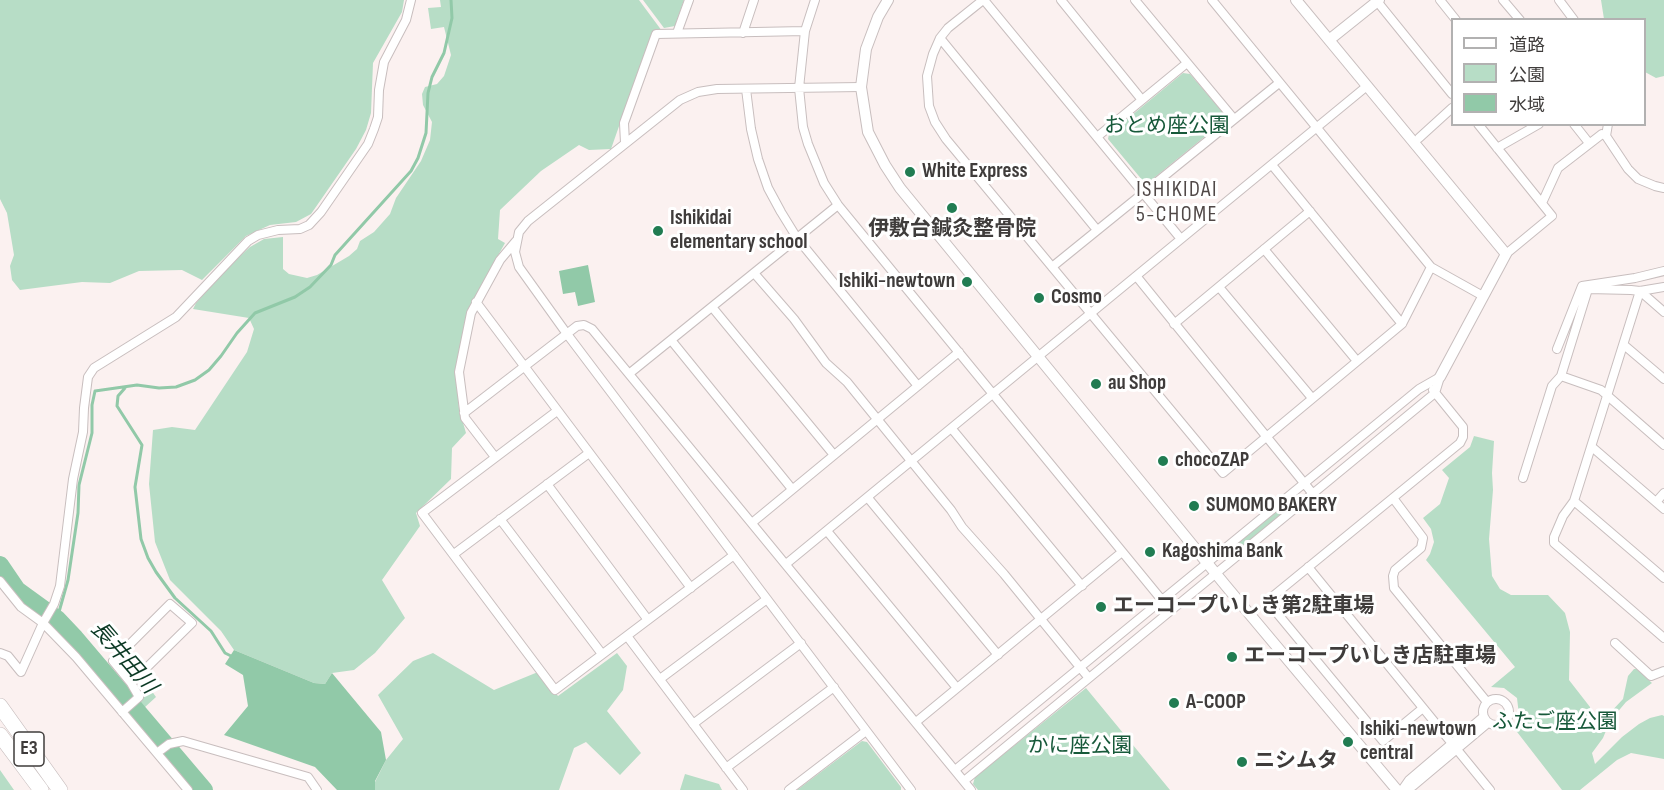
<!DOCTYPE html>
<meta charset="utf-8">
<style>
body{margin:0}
#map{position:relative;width:1664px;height:790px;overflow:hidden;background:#fbf1f0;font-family:"Sofia Sans Condensed","Noto Sans JP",sans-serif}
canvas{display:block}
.legend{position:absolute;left:1451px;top:18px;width:195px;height:108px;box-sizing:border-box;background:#fff;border:2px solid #b2b1b1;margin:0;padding:8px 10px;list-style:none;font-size:18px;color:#3f3c3b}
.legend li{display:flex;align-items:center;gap:12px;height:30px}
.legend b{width:30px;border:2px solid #b2b1b1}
</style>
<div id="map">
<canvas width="1664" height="790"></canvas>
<ul class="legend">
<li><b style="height:8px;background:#fff"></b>道路</li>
<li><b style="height:16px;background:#b7ddc6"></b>公園</li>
<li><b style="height:16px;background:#91c9a8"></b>水域</li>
</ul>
</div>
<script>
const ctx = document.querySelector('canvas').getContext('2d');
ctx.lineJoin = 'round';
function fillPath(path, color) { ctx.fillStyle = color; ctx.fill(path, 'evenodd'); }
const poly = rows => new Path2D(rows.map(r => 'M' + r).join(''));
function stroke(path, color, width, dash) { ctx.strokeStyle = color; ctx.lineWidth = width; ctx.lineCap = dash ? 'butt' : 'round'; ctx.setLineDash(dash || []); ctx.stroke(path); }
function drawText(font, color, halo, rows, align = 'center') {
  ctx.font = font + ' "Sofia Sans Condensed","Noto Sans JP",sans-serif'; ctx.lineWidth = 6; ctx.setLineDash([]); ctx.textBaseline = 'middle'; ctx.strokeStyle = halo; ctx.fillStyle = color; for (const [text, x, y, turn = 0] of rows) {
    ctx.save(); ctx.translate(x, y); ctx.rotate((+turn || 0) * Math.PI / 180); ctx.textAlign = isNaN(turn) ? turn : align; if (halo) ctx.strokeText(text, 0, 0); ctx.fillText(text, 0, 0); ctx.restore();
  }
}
const green = poly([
 [0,0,404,0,402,12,373,63,371,113,366,130,356,149,311,214,296,222,270,225,246,236,202,280,182,270,139,271,110,283,82,282,20,290,12,280,10,266,14,255,7,213,0,199],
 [440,0,639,0,662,31,643,58,611,149,589,150,579,145,541,171,500,210,498,239,505,243,481,286,456,372,459,409,466,433,452,448,451,479,416,513,420,526,382,580,405,618,375,653,354,670,332,673,325,684,314,683,234,650,221,631,170,580,155,542,149,484,153,430,172,427,195,430,247,352,254,329,249,318,193,309,196,303,226,269,250,247,264,239,283,237,283,269,289,274,307,278,317,275,349,256,357,249,360,241,374,232,390,214,396,198,421,161,430,140,432,122,423,105,422,94,425,87,437,84,444,76,451,55,444,27,431,29,428,8,441,7],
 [643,0,684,0,675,26,664,28],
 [1601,0,1664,0,1664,76,1656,78,1645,72,1644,20,1604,19],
 [1183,73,1190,74,1226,116,1224,121,1149,182,1143,181,1108,139,1109,134],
 [1474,436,1494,441,1492,473,1493,490,1489,539,1492,576,1500,589,1511,595,1548,595,1565,613,1570,632,1569,680,1590,707,1592,732,1623,699,1628,676,1634,669,1637,669,1652,683,1626,702,1610,721,1603,738,1592,753,1595,764,1622,737,1639,724,1650,718,1662,715,1664,716,1664,759,1631,753,1617,760,1580,790,1562,790,1514,728,1517,724,1519,715,1517,698,1504,688,1491,687,1515,667,1426,560,1430,554,1434,542,1431,529,1423,518,1440,504,1449,478,1442,470,1470,447],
 [1293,495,1298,496,1298,502,1236,554,1232,553,1230,550,1230,546],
 [433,653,494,690,538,672,558,696,617,653,627,666,623,690,607,711,641,753,620,775,586,742,574,748,559,790,375,790,375,782,386,760,403,739,378,695,413,661],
 [144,680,156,697,144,708,140,704,142,694,141,683],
 [1086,688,1170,790,978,790,973,784,975,777],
 [862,741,867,742,901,787,901,790,797,790],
 [0,770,14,790,0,790],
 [685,774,719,784,722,790,680,790]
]);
const water = poly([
 [588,265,595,302,578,306,575,292,563,294,559,271],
 [234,650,314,683,325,684,332,673,381,732,386,760,375,781,375,790,337,790,315,767,224,735,248,706,243,675,225,664]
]);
const stream = poly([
 [125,388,118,396,117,406,142,445,135,487,141,539,148,558,156,572,175,598,211,631,225,653,233,657],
 [57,619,68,580,78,513,79,485,92,433,92,405,95,391,137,385,159,388,176,387,195,380,209,370,221,356,237,333,255,313,295,297,310,287,331,265,335,255,411,171,418,158,426,133,428,93,432,77,444,53,452,18,451,0]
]);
const river = poly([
 [0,565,17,590,57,619,75,638,204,790]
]);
const minor = poly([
 [815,0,805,31,799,88,803,127,808,144,824,183,838,205,1170,610],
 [983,0,948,28,940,38,933,54,927,76,929,106,935,122,946,139,1223,473,1402,324,1431,267,1212,0],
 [984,0,1181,239],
 [1061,0,1142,100],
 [1135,0,1234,119],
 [1376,0,1452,94],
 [1440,0,1456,20],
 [1503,0,1520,20],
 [1559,0,1574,20],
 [677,33,689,0],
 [743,33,754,0],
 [940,38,1097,230],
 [861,87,717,89,698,92,680,100,528,221,519,232,515,252,519,267,567,334,911,790],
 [746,89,751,129,758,159,768,188,781,212,797,238,918,386],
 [1478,124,1552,216,1506,254],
 [1574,124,1589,143],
 [1606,136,1608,124],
 [1097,137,1187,63],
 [1419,138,1452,108],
 [625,143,624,123,656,34,805,31],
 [1497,148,1539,124],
 [1272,165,1402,324],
 [1542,203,1558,168,1602,134,1606,136,1628,169,1638,179,1655,186,1664,188],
 [1264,249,1357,361],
 [1052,267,1279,83],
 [1431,267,1483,296],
 [754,273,794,319,826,363,847,382,951,510,962,527,1004,574,1088,677],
 [1137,277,1313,494],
 [1219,287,1312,398],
 [476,302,691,588],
 [712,307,834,455],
 [1664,312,1640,291,1574,501,1563,516,1554,537,1554,543,1664,638],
 [1174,324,1310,211],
 [671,340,792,489],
 [1624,345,1664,379],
 [1557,349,1582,286,1635,278,1664,271],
 [630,373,838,205],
 [1561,376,1601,390,1664,445],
 [557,411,422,513,555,690,734,555],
 [464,413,577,326,584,325,592,329,971,790],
 [952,429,1082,586],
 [1592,447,1664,509],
 [495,457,465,418,459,372,471,313,500,260,516,241],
 [1523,478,1552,386,1561,376,1588,289,1631,290,1640,291,1664,287],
 [547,484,648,620],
 [868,498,998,655],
 [1393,498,1423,538,1421,548,1395,570,1393,576,1394,588,1487,702],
 [1574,501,1664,578],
 [1656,502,1664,493],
 [500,519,602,654],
 [753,522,959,352],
 [827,531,957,688],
 [454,554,589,453],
 [786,564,1367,86],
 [1308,567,1490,790],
 [0,581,21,607,43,623,76,657,188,790],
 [627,636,743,790],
 [1615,643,1651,676,1664,671],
 [0,653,8,656,21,672,43,623,54,604,60,586,73,479,83,432,84,408,88,377,94,368,176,317,248,241,258,235,278,230,300,229,309,225,321,212,368,144,374,129,378,117,379,90,384,62,406,20,411,0],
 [660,679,767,599],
 '1483 712a13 13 0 1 1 26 0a13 13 0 1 1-26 0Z',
 [1423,708,1383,741,1267,601,1460,443,1463,437,1463,427,1433,390],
 [122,712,139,697,131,683,192,623,170,604,113,661,131,683],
 [916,722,1122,552],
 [693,724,801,643],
 [157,753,169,744,183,741,308,777,317,790],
 [726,768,834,687],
 [955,770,1419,389,1440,377],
 [964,781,1435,393,1440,377],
 [789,790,866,731],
 [1402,790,1409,780,1483,717],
 [1406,790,1413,786,1488,723]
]);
const tertiary = poly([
 [888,0,878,17,866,49,861,87,868,132,885,165,900,188,1226,586,1397,790],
 [1296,0,1506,254,1440,377],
 [1329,40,1379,0]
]);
const motorway = poly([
 [0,706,60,790],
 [0,735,41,790]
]);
const markers = [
 [910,172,6,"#217c52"],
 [952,208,6,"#217c52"],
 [658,231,6,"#217c52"],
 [967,282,6,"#217c52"],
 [1039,298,6,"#217c52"],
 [1096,384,6,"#217c52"],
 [1163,461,6,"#217c52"],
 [1194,506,6,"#217c52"],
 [1150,552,6,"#217c52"],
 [1101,607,6,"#217c52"],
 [1232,657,6,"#217c52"],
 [1174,703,6,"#217c52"],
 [1348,742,6,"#217c52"],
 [1242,762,6,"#217c52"]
];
const shields = [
 [29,749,30]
];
const shieldNames = [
 ["E3",29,749]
];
const parkNames = [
 ["おとめ座公園",1167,127],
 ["ふたご座公園",1555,723],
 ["かに座公園",1080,747]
];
const poiNames = [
 ["White Express",922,172],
 ["Ishikidai",670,219],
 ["elementary school",670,243],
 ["伊敷台鍼灸整骨院",952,230,"center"],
 ["Ishiki-newtown",955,282,"right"],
 ["Cosmo",1051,298],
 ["au Shop",1108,384],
 ["chocoZAP",1175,461],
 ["SUMOMO BAKERY",1206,506],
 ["Kagoshima Bank",1162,552],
 ["エーコープいしき第2駐車場",1113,607],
 ["エーコープいしき店駐車場",1244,657],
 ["A-COOP",1186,703],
 ["Ishiki-newtown",1360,730],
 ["central",1360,754],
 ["ニシムタ",1254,762]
];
const neighbourhoodNames = [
 ["ISHIKIDAI",1177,190],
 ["5-CHOME",1177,215]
];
const waterNames = [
 ["長井田川",123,658,49]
];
fillPath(green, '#b7ddc6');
fillPath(water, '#91c9a8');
stroke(stream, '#91c9a8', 3);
stroke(river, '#91c9a8', 18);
stroke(minor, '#c8bebe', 10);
stroke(tertiary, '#c8bebe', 12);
stroke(motorway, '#c8bebe', 16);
stroke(minor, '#fff', 8);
stroke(tertiary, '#fff', 10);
stroke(motorway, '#fff', 15);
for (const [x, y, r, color] of markers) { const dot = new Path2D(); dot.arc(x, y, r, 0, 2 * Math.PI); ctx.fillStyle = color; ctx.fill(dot); stroke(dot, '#fff', 2); }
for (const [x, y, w] of shields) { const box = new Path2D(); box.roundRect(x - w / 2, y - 17, w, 34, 4.5); ctx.fillStyle = '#fff'; ctx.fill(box); stroke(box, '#3f3c3b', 1.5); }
drawText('bold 20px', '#3f3c3b', null, shieldNames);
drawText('21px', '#17593a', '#fff', parkNames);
drawText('bold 21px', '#3f3c3b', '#fff', poiNames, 'left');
ctx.letterSpacing = '1.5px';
drawText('22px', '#504847', '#fff', neighbourhoodNames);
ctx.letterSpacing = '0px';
drawText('italic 22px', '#0b3924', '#fff', waterNames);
</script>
